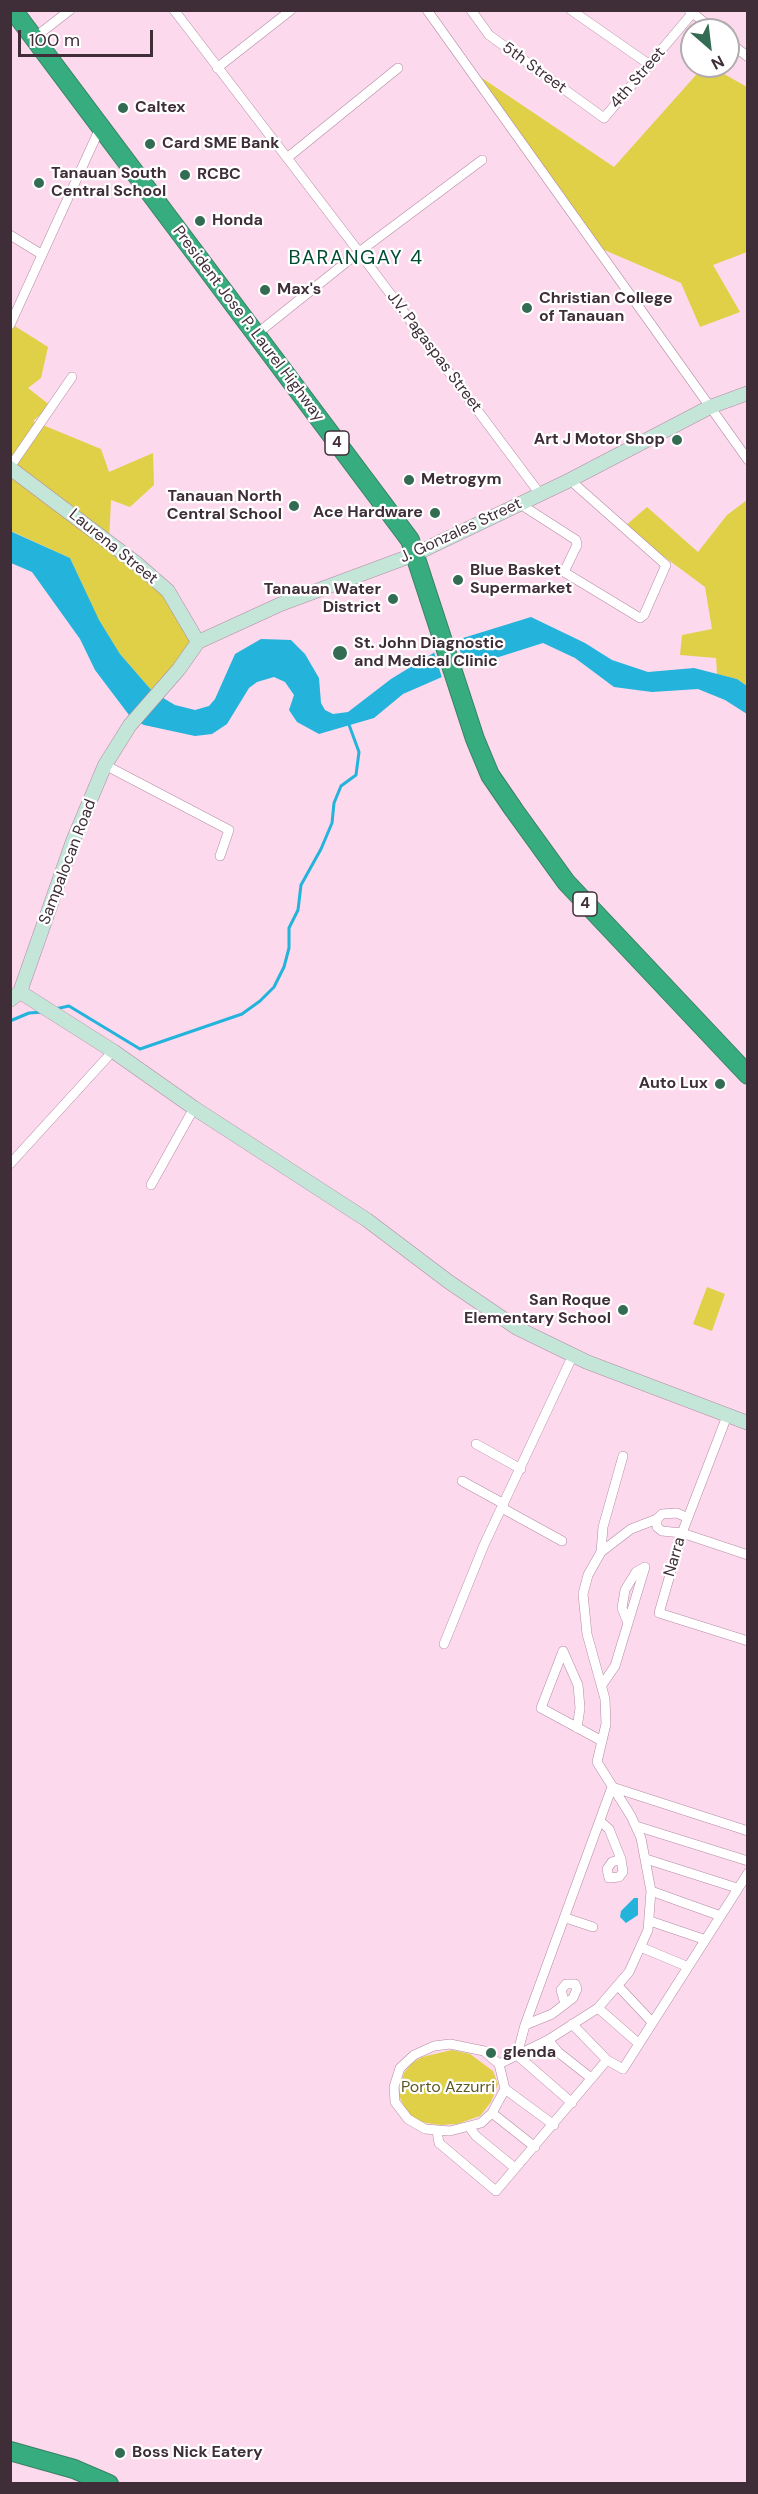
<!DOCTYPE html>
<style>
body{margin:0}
#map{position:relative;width:758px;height:2494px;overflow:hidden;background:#fdd9ed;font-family:"DM Sans",sans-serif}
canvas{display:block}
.frame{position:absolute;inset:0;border:12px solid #3f2e38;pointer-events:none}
.north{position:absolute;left:680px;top:18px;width:60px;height:60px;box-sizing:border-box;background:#fff;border:2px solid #b2abaf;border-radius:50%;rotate:152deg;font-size:16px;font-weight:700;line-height:24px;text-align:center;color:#3f2e38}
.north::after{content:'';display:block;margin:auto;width:21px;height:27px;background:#346c53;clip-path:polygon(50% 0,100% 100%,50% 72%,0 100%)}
.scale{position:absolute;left:18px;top:30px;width:135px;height:27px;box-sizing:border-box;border:3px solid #3f2e38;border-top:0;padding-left:8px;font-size:18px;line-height:21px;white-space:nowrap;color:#3f2e38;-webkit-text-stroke:4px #fff;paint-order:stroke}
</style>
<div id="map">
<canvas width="758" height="2494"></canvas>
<div class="frame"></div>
<div class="north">N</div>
<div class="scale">100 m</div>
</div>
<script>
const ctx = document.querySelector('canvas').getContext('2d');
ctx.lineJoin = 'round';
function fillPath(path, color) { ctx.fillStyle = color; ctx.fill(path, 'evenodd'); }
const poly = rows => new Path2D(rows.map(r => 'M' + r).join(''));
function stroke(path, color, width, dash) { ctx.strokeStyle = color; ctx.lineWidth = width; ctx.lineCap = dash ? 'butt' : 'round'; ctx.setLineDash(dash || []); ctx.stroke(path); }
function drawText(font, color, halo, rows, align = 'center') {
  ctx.font = font + ' "DM Sans",sans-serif'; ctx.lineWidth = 4.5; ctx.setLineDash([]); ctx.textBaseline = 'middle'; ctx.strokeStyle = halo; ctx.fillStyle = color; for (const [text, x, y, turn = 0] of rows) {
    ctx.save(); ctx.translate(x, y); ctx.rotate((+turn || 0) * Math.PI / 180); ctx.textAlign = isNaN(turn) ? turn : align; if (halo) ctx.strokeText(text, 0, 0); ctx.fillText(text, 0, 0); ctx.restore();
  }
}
const green = poly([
 [704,66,710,66,747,87,747,252,713,265,740,312,700,327,681,283,595,246,476,74,614,167],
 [10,323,48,347,41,378,28,388,51,406,33,421,101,449,109,472,153,453,154,485,130,507,111,500,109,542,168,591,198,642,153,692,120,654,98,619,70,558,11,531],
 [747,500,747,686,737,679,717,674,716,658,680,655,682,635,712,629,705,587,624,527,647,507,698,552,727,515],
 [707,1287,725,1294,712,1331,693,1324],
 [452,2050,470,2054,493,2071,498,2084,491,2102,480,2116,457,2124,440,2125,420,2122,408,2114,398,2094,404,2073,412,2063,422,2057]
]);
const water = poly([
 [10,531,70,558,99,620,120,654,153,692,175,705,195,710,209,706,215,699,235,654,261,639,291,640,305,654,319,678,321,703,325,710,333,714,348,712,391,679,440,649,463,638,531,617,585,643,612,660,648,672,694,668,737,679,747,686,747,714,725,700,698,689,652,692,614,687,575,658,543,643,458,670,403,694,374,718,319,734,297,722,289,710,294,695,285,682,274,677,257,682,249,688,227,724,212,734,195,736,144,725,132,719,95,670,80,639,32,572,11,563],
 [634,1898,638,1898,638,1915,626,1923,620,1917,621,1911]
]);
const pier = poly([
 [456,637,466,671,443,681,433,649]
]);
const stream = poly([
 [55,1009,69,1006,140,1049,242,1014,260,1001,274,987,284,967,289,948,289,928,298,910,301,885,321,849,332,823,334,803,341,786,356,775,359,752,348,722],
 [10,1021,29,1013,43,1012]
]);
const street = poly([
 [174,10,359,252,540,494],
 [427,10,748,460],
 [471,10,489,35,604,118,695,10],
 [571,10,650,65],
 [689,10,714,30],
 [34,38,70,10],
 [728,41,748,57],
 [217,68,291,10],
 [287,158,398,68],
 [10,235,41,254],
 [10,325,100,128],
 [254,336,359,252,482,160],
 [10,467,72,377],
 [520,504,576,540,577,545,564,572,640,618,644,615,666,565,570,480],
 [105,765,229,830,220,856],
 [10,1164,113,1051],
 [151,1185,194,1108],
 [727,1416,682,1533,659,1613,748,1641],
 [476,1444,521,1469],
 [462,1481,504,1504],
 [502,1508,562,1541],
 [688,1518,677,1513,662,1514,657,1519,657,1527,662,1531,682,1533,748,1555],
 [601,1552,603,1527,623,1456],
 [628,1623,622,1608,625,1590,636,1572,645,1567],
 [444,1644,484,1545,573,1355],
 [563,1651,541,1708,602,1741],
 [563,1651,578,1685,580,1708,577,1728],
 [602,1685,615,1666,645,1567],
 [600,1821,609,1829,621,1859,623,1872,619,1877,609,1878,607,1869,612,1862,621,1859],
 [636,1826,748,1861],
 [646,1859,737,1888],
 [651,1891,718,1915],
 [566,1918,593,1927],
 [650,1921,703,1939],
 [643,1948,686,1966],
 [619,1987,651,2021],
 [598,2008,638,2043],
 [572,2024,607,2060,623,2069,748,1873],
 [525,2025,552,2014,573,1998,577,1989,575,1984,566,1984,561,1990,565,2004],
 [548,2040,558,2052,591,2078],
 [450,2044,484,2051,499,2064,505,2089,492,2113,481,2123,450,2131,425,2129,408,2119,395,2102,394,2087,400,2068,414,2055,434,2046,450,2044],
 [499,2064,548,2040,598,2008,629,1972,648,1930,651,1891,641,1838,631,1816,597,1762,606,1724,605,1699,587,1634,583,1594,588,1575,601,1552,631,1529,657,1519],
 [505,2089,554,2125],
 [572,2103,517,2055,525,2025,612,1787,748,1831],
 [492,2113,535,2147],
 [470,2128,476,2136,515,2168],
 [437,2131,439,2143,496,2191,607,2060]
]);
const secondary = poly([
 [10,468,136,563,168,591,198,642],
 [20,992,113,1051,194,1108,367,1220,449,1282,517,1328,587,1362,748,1423],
 [10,1000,20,992,73,841,105,765,130,725,179,669,198,642,281,604,413,555,570,480,710,407,748,393]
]);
const highway = poly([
 [13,10,410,540,475,739,490,775,514,810,566,882,748,1075],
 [10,2451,74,2469,109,2484]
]);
const markers = [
 [123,108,6,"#346c53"],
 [150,144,6,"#346c53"],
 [185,175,6,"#346c53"],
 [39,183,6,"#346c53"],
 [200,221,6,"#346c53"],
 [265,290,6,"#346c53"],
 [527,308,6,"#346c53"],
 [677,440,6,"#346c53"],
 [409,480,6,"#346c53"],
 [294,506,6,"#346c53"],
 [435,513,6,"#346c53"],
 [458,580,6,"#346c53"],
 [393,599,6,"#346c53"],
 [340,653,8,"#346c53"],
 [720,1084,6,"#346c53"],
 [623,1310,6,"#346c53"],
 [491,2053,6,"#346c53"],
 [120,2453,6,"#346c53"]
];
const shields = [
 [337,443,24],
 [585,904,24]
];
const shieldNames = [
 ["4",337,443],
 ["4",585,904]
];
const streetNames = [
 ["5th Street",534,68,36],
 ["4th Street",638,78,-49],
 ["President Jose P. Laurel Highway",248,324,53],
 ["J.V. Pagaspas Street",434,352,53],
 ["J. Gonzales Street",461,531,-25],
 ["Laurena Street",113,547,39],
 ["Sampalocan Road",68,862,-69],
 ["Narra",675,1557,-74]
];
const poiNames = [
 ["Caltex",135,108],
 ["Card SME Bank",162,144],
 ["Tanauan South",51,174],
 ["Central School",51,192],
 ["RCBC",197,175],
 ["Honda",212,221],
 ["Max's",277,290],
 ["Christian College",539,299],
 ["of Tanauan",539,317],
 ["Art J Motor Shop",665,440,"right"],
 ["Metrogym",421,480],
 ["Tanauan North",282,497,"right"],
 ["Central School",282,515,"right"],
 ["Ace Hardware",423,513,"right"],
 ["Blue Basket",470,571],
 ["Supermarket",470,589],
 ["Tanauan Water",381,590,"right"],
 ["District",381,608,"right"],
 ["St. John Diagnostic",354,644],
 ["and Medical Clinic",354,662],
 ["Auto Lux",708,1084,"right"],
 ["San Roque",611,1301,"right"],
 ["Elementary School",611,1319,"right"],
 ["glenda",503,2053],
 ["Boss Nick Eatery",132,2453]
];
const parkNames = [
 ["Porto Azzurri",448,2088]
];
const quarterNames = [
 ["BARANGAY 4",356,259]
];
fillPath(green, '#dfd047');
fillPath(water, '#23b3db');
fillPath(pier, '#fdd9ed');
stroke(stream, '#23b3db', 3);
stroke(street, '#b38ba3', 10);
stroke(secondary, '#b38ba3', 15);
stroke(highway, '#3a8066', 20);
stroke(street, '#fff', 9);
stroke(secondary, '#c3e6d8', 14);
stroke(highway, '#37ac7e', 18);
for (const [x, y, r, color] of markers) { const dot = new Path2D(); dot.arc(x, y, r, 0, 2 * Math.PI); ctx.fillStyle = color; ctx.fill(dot); stroke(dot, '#fff', 2); }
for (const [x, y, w] of shields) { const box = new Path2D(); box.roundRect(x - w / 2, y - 12, w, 24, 4.5); ctx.fillStyle = '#fff'; ctx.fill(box); stroke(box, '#3f2e38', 1.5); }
drawText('bold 15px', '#3f2e38', null, shieldNames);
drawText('16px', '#3f2e38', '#fff', streetNames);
drawText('bold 16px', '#3f2e38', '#fff', poiNames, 'left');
drawText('16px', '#5e5822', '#fff', parkNames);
ctx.letterSpacing = '1.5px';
drawText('20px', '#004c33', '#fff', quarterNames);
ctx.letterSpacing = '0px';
</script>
